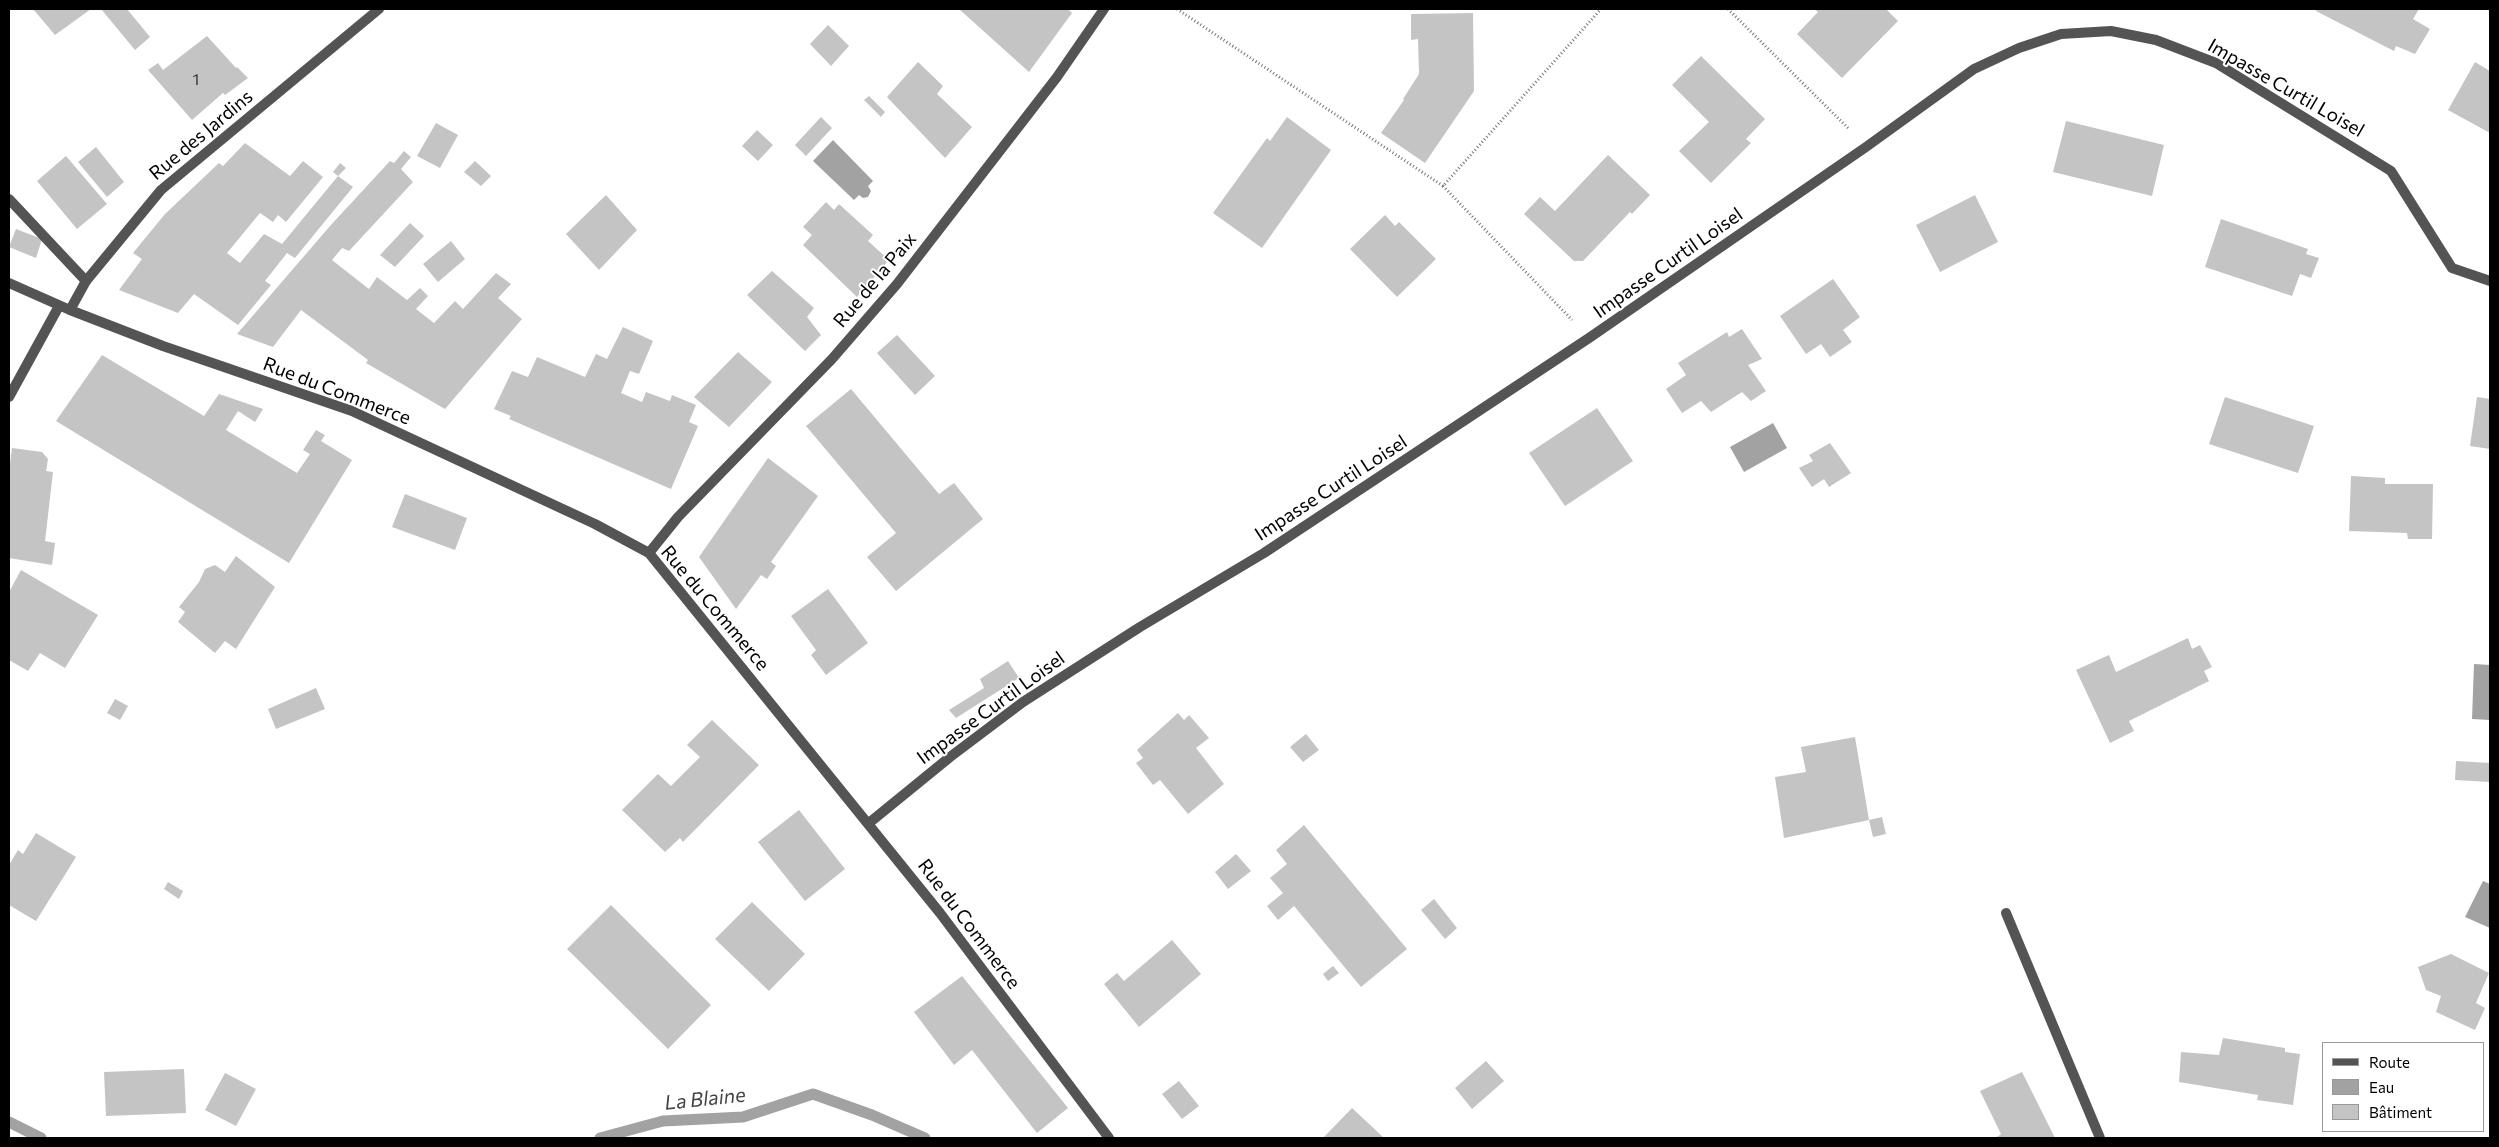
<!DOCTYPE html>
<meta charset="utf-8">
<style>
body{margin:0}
#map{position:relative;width:2499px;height:1147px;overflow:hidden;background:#fff;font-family:Commissioner,sans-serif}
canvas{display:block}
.frame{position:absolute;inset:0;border:10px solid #000;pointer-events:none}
.legend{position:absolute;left:2322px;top:1042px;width:162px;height:90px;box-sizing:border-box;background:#fff;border:1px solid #999;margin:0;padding:6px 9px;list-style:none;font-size:15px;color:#000}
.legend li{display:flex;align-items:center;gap:10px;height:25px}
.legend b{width:25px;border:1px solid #999}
</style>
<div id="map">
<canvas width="2499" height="1147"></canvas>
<div class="frame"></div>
<ul class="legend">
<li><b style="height:6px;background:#545454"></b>Route</li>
<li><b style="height:14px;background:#a2a2a2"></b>Eau</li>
<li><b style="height:14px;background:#c4c4c4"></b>Bâtiment</li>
</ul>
</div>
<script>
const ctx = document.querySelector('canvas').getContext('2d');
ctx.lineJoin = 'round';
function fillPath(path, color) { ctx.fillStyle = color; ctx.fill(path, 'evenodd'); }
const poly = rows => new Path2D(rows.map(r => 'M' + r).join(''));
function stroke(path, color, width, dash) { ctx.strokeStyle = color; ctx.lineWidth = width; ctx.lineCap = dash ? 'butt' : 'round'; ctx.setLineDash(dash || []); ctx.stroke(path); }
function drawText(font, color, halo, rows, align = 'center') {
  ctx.font = font + ' Commissioner,sans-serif'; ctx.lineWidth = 4; ctx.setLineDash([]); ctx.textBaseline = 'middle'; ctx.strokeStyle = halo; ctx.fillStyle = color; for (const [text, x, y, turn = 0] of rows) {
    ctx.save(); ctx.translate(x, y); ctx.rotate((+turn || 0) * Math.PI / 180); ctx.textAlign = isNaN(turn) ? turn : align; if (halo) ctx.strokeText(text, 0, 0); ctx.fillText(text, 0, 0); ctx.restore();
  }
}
const water = poly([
 [833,140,873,181,868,186,871,191,868,197,863,198,859,195,854,200,813,161],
 [1773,423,1787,448,1744,472,1730,447],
 [2474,664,2490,665,2490,720,2472,719],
 [2483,881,2490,884,2490,928,2465,917]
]);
const stream = poly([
 [9,1122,41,1138],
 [600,1138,663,1121,743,1117,813,1094,872,1115,925,1138]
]);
const building = poly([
 [33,9,91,9,55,35],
 [101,9,127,9,150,37,135,50],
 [959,9,1068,9,1072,13,1029,72],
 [1814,9,1886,9,1898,21,1842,78,1797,34,1818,12],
 [2317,9,2419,9,2413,19,2430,29,2415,54,2396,46,2394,51,2316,11],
 [1473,13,1474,91,1425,163,1381,133,1404,100,1403,99,1419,74,1418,39,1411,40,1411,14],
 [828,25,849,46,831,66,810,44],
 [207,36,236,68,237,67,248,78,225,95,223,93,192,120,148,70,158,63,163,70],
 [1701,56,1765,119,1746,139,1751,143,1711,183,1679,151,1709,122,1672,85],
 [918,62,943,86,937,94,972,127,945,158,887,97],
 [2475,62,2490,71,2490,133,2448,110],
 [869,96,885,112,881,117,864,100],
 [821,117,832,128,806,156,795,145],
 [1287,117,1331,150,1262,248,1213,213,1267,138,1270,141],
 [2066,121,2164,145,2152,196,2053,172],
 [436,123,458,135,440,168,417,156],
 [757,130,773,145,758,161,742,146],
 [245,143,290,176,303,161,323,177,286,222,278,215,273,222,260,213,227,253,240,263,264,234,282,244,338,176,353,187,295,258,287,253,265,281,271,285,238,325,194,294,178,313,119,290,142,259,133,253,165,214,219,163,223,166],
 [96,147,124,182,107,197,78,162],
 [404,151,411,157,401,169,413,182,349,251,342,248,332,260,369,289,377,277,407,300,420,288,428,296,416,309,434,323,455,301,463,309,496,273,511,284,498,298,522,319,445,409,366,363,368,360,301,310,273,347,237,334,330,226,390,161,394,163],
 [1608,155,1650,195,1632,214,1630,212,1583,261,1574,261,1524,214,1540,197,1555,211],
 [66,156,107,204,77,229,37,181],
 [475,161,491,176,481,186,464,172],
 [340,163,346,168,338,176,333,172],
 [606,195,637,230,599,270,566,234],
 [1975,195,1998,242,1940,272,1916,225],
 [826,202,834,210,839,204,873,235,868,241,889,260,857,297,803,245,812,235,803,227],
 [1385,215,1395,226,1399,222,1436,259,1397,297,1350,249],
 [2221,219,2308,249,2306,254,2319,258,2311,278,2300,274,2292,296,2205,267],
 [410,223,424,236,395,267,380,255],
 [16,229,42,239,36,258,9,247],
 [451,241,465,259,438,282,423,264],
 [772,271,814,308,807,317,821,335,805,351,747,295],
 [1833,279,1860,317,1843,330,1852,342,1830,357,1821,344,1806,354,1780,316],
 [623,327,653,341,639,374,630,371,621,393,642,402,646,392,670,401,672,395,696,405,689,422,698,426,671,489,509,419,511,416,494,409,512,371,528,377,537,357,585,377,596,354,607,359],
 [1742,329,1762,359,1748,365,1766,391,1751,401,1742,392,1711,412,1701,401,1682,413,1666,389,1686,375,1678,363,1727,332,1729,337],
 [897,335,935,376,915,395,877,353],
 [738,352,772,382,729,427,694,397],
 [102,355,204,416,219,394,263,409,255,422,238,411,226,430,297,473,310,454,303,450,316,430,325,435,321,441,352,460,289,563,56,421],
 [851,389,939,494,954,483,983,519,896,591,867,557,896,533,806,426],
 [2225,397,2314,426,2298,473,2209,444],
 [2477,397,2490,399,2490,449,2470,446],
 [1597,408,1633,461,1565,506,1529,453],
 [1830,443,1851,473,1829,487,1824,479,1812,487,1799,468,1813,461,1809,455],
 [12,448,42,452,48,459,46,471,53,472,45,541,55,543,52,565,9,558,9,471],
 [768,458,818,496,771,562,776,566,767,579,761,575,736,609,699,557],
 [2351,476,2385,478,2385,484,2433,484,2432,539,2408,539,2407,533,2349,531],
 [405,494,467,518,455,550,392,527],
 [236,556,275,587,236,649,225,641,215,653,178,622,185,612,179,607,199,582,205,569,215,565,225,572],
 [21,570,98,615,65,668,40,653,28,671,9,660,9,592],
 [828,589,868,643,826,675,811,655,816,650,791,616],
 [2188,638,2192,649,2200,645,2212,667,2204,671,2209,681,2129,721,2134,731,2110,743,2076,670,2109,655,2116,672],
 [1008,661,1019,678,956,718,949,710,984,688,980,679],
 [316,688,325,709,276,729,268,709],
 [115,699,128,706,120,720,107,713],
 [1178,713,1184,720,1189,715,1209,738,1196,748,1224,784,1188,814,1160,780,1153,785,1136,763,1143,758,1137,750],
 [712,720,759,765,683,842,680,838,665,852,622,810,658,774,671,786,700,757,687,745],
 [1306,734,1319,750,1303,762,1290,747],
 [1855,737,1869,820,1784,838,1775,777,1806,772,1801,747],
 [2456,761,2490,763,2490,782,2455,780],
 [799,810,845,869,805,901,758,842],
 [1882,817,1886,834,1873,837,1869,820],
 [1304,825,1407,949,1361,987,1294,906,1278,920,1267,906,1283,893,1270,878,1287,864,1276,850],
 [36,833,76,857,36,921,9,905,9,865,18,850,23,854],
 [1236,854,1251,871,1228,889,1215,872],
 [168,882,183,891,179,899,164,889],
 [1434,899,1457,928,1445,939,1421,910],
 [752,902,805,954,769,991,715,939],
 [611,905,711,1005,668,1049,567,949],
 [1172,940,1201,974,1139,1027,1104,984,1117,973,1124,981],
 [2451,954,2489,973,2476,1003,2485,1008,2475,1030,2436,1012,2441,996,2426,990,2418,967],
 [1333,966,1339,973,1328,981,1323,974],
 [962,976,1068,1108,1037,1133,972,1050,954,1065,914,1012],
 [2223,1038,2285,1048,2285,1052,2300,1054,2293,1105,2257,1100,2258,1095,2179,1082,2181,1052,2219,1055],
 [1486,1061,1504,1081,1472,1109,1455,1088],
 [184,1069,186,1113,106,1116,104,1072],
 [2022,1072,2055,1138,1997,1137,2001,1134,1980,1091],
 [225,1073,256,1089,236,1126,205,1110],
 [1179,1081,1199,1106,1182,1119,1162,1094],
 [1352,1108,1384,1138,1323,1138]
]);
const path = poly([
 [1177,9,1443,186,1601,9],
 [1728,9,1848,128],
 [1443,186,1572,320]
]);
const lane = poly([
 [9,199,86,281]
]);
const street = poly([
 [9,283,70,310,163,346,352,411,595,524,649,553,940,913,1109,1138],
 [70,310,86,281,161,190,379,9],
 [9,397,59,306],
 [649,553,678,517,832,359,897,284,1057,77,1104,9],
 [869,823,950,757,1023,702,1140,627,1264,553,1589,338,1866,147,1974,69,2019,48,2061,34,2111,31,2156,40,2216,63,2391,171,2452,268,2490,281],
 [2006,913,2100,1138]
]);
const numberNames = [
 ["1",196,80]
];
const streetNames = [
 ["Impasse Curtil Loisel",2286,88,30],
 ["Rue des Jardins",201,135,-40],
 ["Impasse Curtil Loisel",1668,263,-35],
 ["Rue de la Paix",875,280,-50],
 ["Rue du Commerce",337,391,21],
 ["Impasse Curtil Loisel",1331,488,-33],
 ["Rue du Commerce",715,608,50],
 ["Impasse Curtil Loisel",991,708,-36],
 ["Rue du Commerce",969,924,53]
];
const waterNames = [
 ["La Blaine",705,1099,-6]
];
fillPath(water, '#a2a2a2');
stroke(stream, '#a2a2a2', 11);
fillPath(building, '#c4c4c4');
stroke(path, '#767676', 3, [1, 2.5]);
stroke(lane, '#545454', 10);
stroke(street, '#545454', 10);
drawText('16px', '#313131', null, numberNames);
drawText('19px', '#000', '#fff', streetNames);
drawText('italic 20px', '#434343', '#fff', waterNames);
</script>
